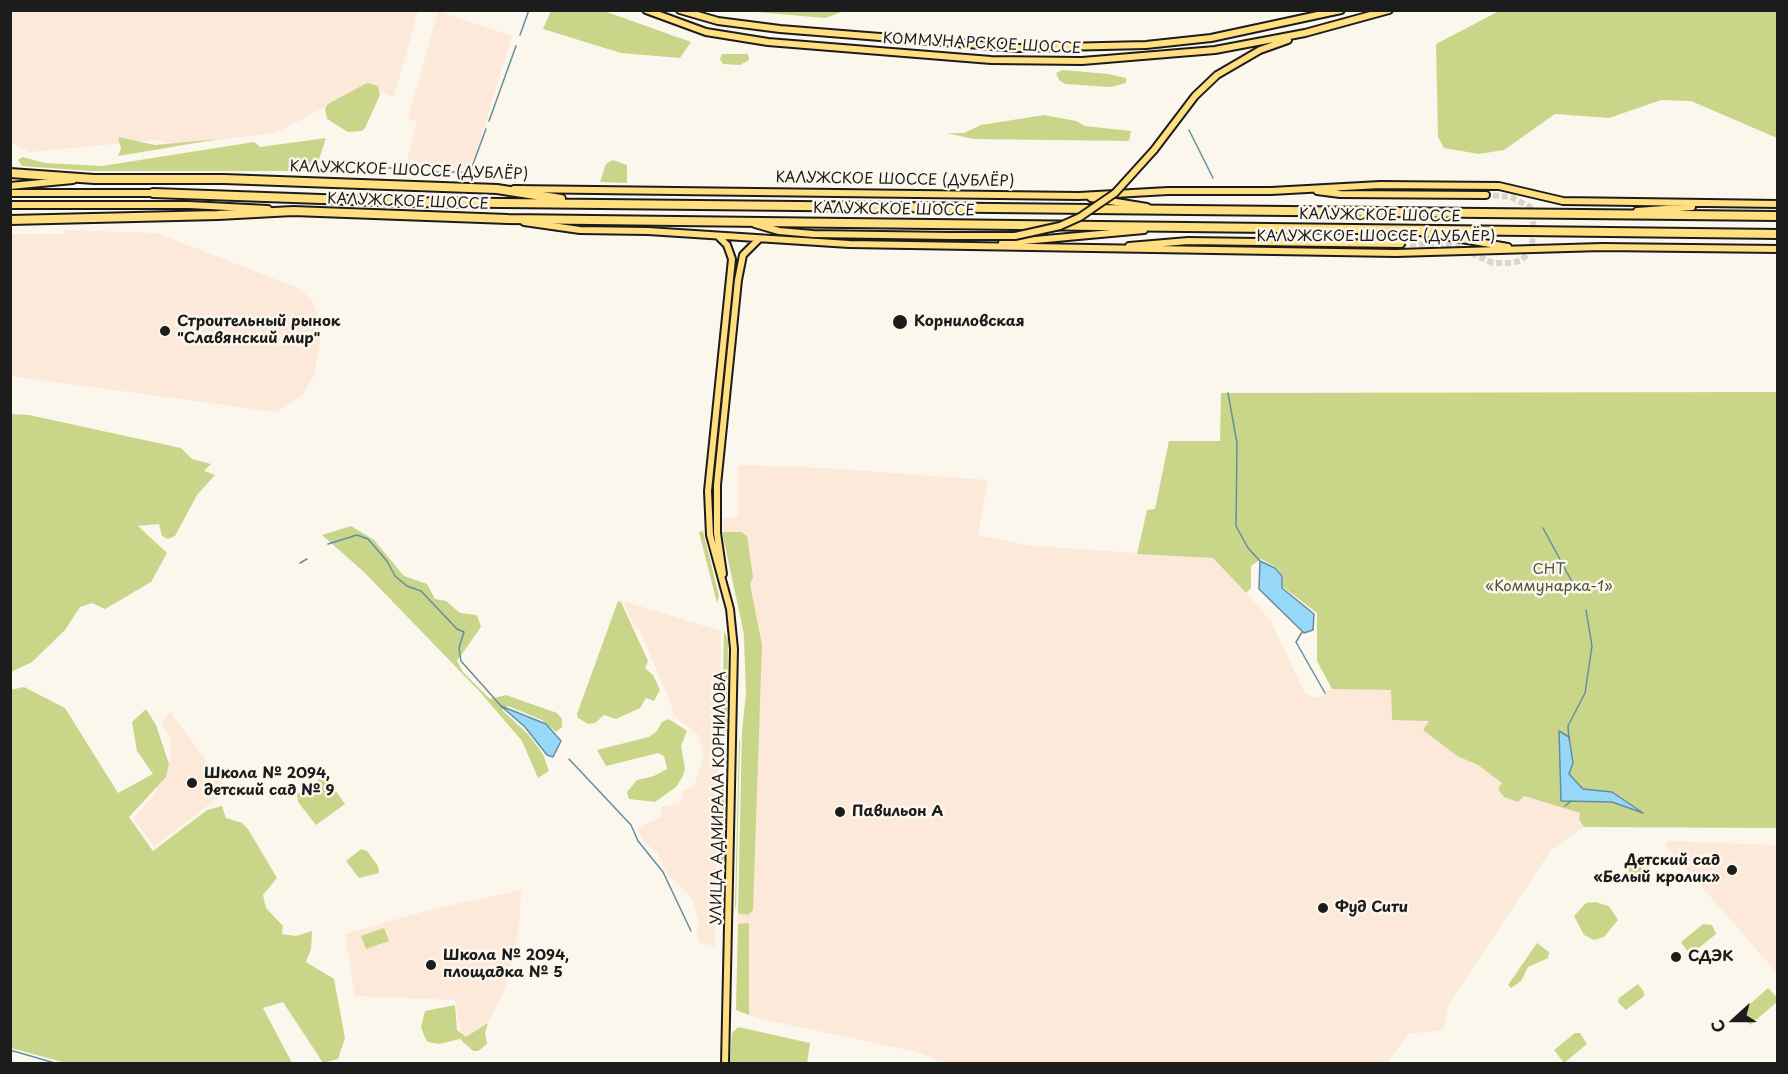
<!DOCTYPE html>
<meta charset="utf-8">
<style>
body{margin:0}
#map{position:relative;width:1788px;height:1074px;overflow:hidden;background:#fbf7ec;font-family:"Playpen Sans",sans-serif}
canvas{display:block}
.frame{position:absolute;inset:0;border:12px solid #1c1c1c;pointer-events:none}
.north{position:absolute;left:1704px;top:990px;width:60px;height:60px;-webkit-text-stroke:4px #fbf7ec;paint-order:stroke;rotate:249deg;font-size:16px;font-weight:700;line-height:24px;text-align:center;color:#1c1c1c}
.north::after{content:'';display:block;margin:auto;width:21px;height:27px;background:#1c1c1c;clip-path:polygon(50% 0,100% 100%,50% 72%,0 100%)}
</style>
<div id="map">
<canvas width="1788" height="1074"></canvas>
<div class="frame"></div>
<div class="north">С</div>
</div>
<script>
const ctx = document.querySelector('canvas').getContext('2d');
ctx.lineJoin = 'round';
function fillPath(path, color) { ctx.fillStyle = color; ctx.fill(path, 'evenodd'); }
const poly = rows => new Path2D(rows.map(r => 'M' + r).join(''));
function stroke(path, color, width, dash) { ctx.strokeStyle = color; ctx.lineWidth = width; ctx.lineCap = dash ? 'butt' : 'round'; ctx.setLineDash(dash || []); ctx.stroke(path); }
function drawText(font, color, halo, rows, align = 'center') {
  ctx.font = font + ' "Playpen Sans",sans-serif'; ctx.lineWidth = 5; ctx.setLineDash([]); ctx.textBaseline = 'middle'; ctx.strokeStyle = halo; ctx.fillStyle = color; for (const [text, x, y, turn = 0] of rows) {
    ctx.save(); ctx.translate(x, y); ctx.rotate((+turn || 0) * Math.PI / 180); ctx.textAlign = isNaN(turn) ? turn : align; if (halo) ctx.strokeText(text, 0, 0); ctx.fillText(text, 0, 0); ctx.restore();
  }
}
const built = poly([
 [10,11,418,11,394,97,366,86,275,133,174,145,157,140,29,152,11,142],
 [438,11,512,36,480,141,469,169,443,168,407,159,417,122,408,119],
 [65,230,157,233,298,288,312,300,319,320,320,342,314,376,302,396,276,412,11,376,11,234,64,234],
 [738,465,824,468,988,480,978,535,1032,546,1213,558,1271,621,1305,694,1318,698,1332,689,1391,690,1429,721,1423,730,1457,756,1478,765,1502,783,1498,789,1581,813,1580,819,1584,827,1551,850,1449,1004,1444,1030,1408,1034,1387,1063,943,1063,917,1052,757,1018,739,1012,736,1010,742,732,746,694,744,648,742,617,721,518,735,518,738,515],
 [623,601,721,631,715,946,700,943,696,930,699,923,691,897,667,874,657,853,644,842,637,828,661,817,662,807,679,804,682,799,682,791,694,786,704,755,698,735,673,715,671,704,639,628,635,629],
 [170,712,228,790,154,847,133,818,151,799,169,766,171,740,162,722],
 [1669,841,1777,845,1777,973,1665,845],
 [521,890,519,929,505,990,485,1028,471,1042,463,1045,455,1000,355,996,345,934,429,910]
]);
const green = poly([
 [1501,10,1777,11,1777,138,1691,101,1661,100,1609,118,1555,114,1504,150,1479,154,1444,148,1438,137,1436,44],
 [551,11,604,11,691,42,680,58,621,53,543,29],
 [746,11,845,11,825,18],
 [722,54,748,54,749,60,740,65,723,64,720,59],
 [1063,70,1108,74,1126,78,1126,83,1111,87,1065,84,1059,80,1056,73],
 [367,83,378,86,380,95,365,128,362,131,348,132,327,119,325,109,328,104],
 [1044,115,1076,121,1085,126,1131,131,1129,141,973,139,947,133,964,133,981,125],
 [118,137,155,145,219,139,118,156,121,149],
 [326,138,315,171,91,171,22,166,18,160,22,157,45,163,102,166,254,142,260,147],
 [613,160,627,165,627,183,600,182,606,164],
 [1777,392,1777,828,1584,827,1579,819,1580,813,1524,796,1518,802,1504,797,1498,789,1502,783,1478,765,1457,756,1423,730,1429,721,1392,720,1391,690,1332,689,1317,661,1317,613,1283,587,1283,576,1276,567,1261,559,1251,566,1251,588,1246,593,1213,558,1137,554,1147,510,1155,509,1169,441,1220,441,1221,393],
 [11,414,29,415,181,448,192,459,211,464,204,471,215,475,197,495,175,536,168,539,162,536,159,524,138,526,167,553,151,582,105,609,92,603,80,607,65,630,32,662,11,672],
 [351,526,374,540,404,576,427,584,435,599,446,601,460,613,477,615,481,627,457,661,463,672,490,699,506,695,557,713,562,719,562,727,556,732,542,720,508,706,502,710,528,734,543,754,549,771,538,778,522,741,480,692,364,572,322,535],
 [703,531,719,596,717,603,699,532],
 [722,532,741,532,747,536,753,577,750,584,762,645,753,910,748,915,738,913,742,732,746,694,744,634],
 [618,601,621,602,648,661,645,668,653,675,660,690,654,701,646,698,640,708,616,719,604,715,595,723,588,724,578,718,577,714],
 [724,631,728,640,727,731,722,731],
 [24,687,65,708,118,793,153,774,137,751,132,722,146,709,156,725,169,764,166,777,129,817,153,851,207,810,222,806,226,818,242,823,248,829,277,878,263,895,266,908,283,926,282,934,296,936,312,931,311,949,306,962,334,979,345,1038,338,1059,323,1063,283,1002,263,1008,292,1063,66,1063,11,1048,10,690],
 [669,719,687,731,681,746,685,768,683,776,676,787,655,802,629,799,627,792,637,780,654,776,667,769,664,756,658,753,606,766,597,750,649,737,656,732,662,722],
 [739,740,740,740,736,910,735,905],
 [325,775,345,804,316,825,298,802,297,794],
 [724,780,724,859,720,865,722,781],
 [361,849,367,851,378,866,379,873,359,878,346,861],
 '1629 871a8 8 0 1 1 16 0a8 8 0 1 1-16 0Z',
 [1595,902,1609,906,1618,920,1604,937,1594,940,1584,935,1574,916,1586,903],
 [747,923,749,924,749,1015,736,1010,738,924],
 [1703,924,1712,925,1716,934,1690,955,1681,942],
 [384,928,389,941,366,949,361,936],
 [1537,943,1549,952,1548,958,1528,967,1521,981,1511,988,1508,985],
 [1638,984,1644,992,1644,996,1626,1010,1618,1002,1619,998],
 [1768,988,1777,997,1777,1002,1750,1025,1740,1013],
 [455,1005,457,1030,466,1037,488,1023,485,1033,487,1044,478,1051,473,1051,460,1039,439,1044,428,1042,425,1038,421,1027,425,1011],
 [738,1027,810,1043,807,1063,730,1063,732,1033],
 [1575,1033,1580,1033,1587,1044,1564,1063,1554,1050]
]);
const water = poly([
 [1260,561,1275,568,1282,576,1282,588,1314,614,1313,630,1304,633,1259,589,1260,561],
 [501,706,546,724,561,741,553,757,547,755,525,727,501,706],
 [1559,731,1569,737,1573,763,1569,774,1583,789,1612,792,1643,813,1612,802,1561,801,1559,731]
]);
const stream = poly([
 [520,35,529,10],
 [489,121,516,46],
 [1189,130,1213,178],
 [378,168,418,168,423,171],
 [429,172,470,172,486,129],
 [1228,393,1237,443,1236,526,1248,548,1260,561],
 [1543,528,1577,591],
 [328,544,357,535,368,539,387,561,395,576,407,586,421,591,457,629,464,632,459,648,461,661,502,707],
 [300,563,307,559],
 [1302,632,1296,642,1325,693],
 [1569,739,1568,726,1585,693,1592,646,1586,610],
 [569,759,631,825,638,841,663,872,691,931],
 [1565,806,1571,801],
 [10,1050,58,1064]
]);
const majorTunnel = poly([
 [1401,244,1453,245,1493,263,1513,263,1522,260,1529,252,1535,234,1530,207,1511,197,1486,195]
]);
const major = poly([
 [646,10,706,32,768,42,991,60,1082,61,1215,50,1305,33,1389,10],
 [680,10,718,21,780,29,1018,48,1146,45,1211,38,1341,10],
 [1154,150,1195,96,1217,75,1260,50,1288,40],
 [10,186,73,180],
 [514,189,1079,196,1168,191,1271,191,1380,185,1499,186,1563,201,1778,204],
 [1317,191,1340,194,1486,195],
 [10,193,153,193],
 [1091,198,1147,207],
 [10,205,189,205,268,209],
 [1637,211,1692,207],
 [524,222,580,230,648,231,849,244,1396,253,1602,247,1778,249],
 [755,224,779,231,813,234,951,236],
 [1420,232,1508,247],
 [718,236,727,245,732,259,708,491,710,535,730,609,734,649,725,1064],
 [1002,243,1144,230],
 [1129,246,1188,241,1401,244],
 [723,574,717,533,717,485,738,280,743,255,759,239]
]);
const highway = poly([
 [10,173,94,179,224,179,497,189,561,199],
 [153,193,405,202,1778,216],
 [10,220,218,215,293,211,508,219,1778,234]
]);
const majorBridge = poly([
 [951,236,1015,236,1060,226,1080,217,1115,193,1154,150]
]);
const markers = [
 [900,322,8,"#1c1c1c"],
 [165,331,6,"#1c1c1c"],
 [192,783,6,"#1c1c1c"],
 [840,812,6,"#1c1c1c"],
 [1732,870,6,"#1c1c1c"],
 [1323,908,6,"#1c1c1c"],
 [1676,957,6,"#1c1c1c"],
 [431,965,6,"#1c1c1c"]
];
const streetNames = [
 ["КОММУНАРСКОЕ ШОССЕ",982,44,3],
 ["КАЛУЖСКОЕ ШОССЕ (ДУБЛЁР)",409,171,2],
 ["КАЛУЖСКОЕ ШОССЕ (ДУБЛЁР)",895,180,1],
 ["КАЛУЖСКОЕ ШОССЕ",408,202,2],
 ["КАЛУЖСКОЕ ШОССЕ",894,210,1],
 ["КАЛУЖСКОЕ ШОССЕ",1380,216,1],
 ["КАЛУЖСКОЕ ШОССЕ (ДУБЛЁР)",1376,237],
 ["УЛИЦА АДМИРАЛА КОРНИЛОВА",719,798,-89]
];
const poiNames = [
 ["Строительный рынок",177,322],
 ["\"Славянский мир\"",177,339],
 ["Корниловская",914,322],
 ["Школа № 2094,",204,774],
 ["детский сад № 9",204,791],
 ["Павильон А",852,812],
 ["Детский сад",1720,861,"right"],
 ["«Белый кролик»",1720,878,"right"],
 ["Фуд Сити",1335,908],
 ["Школа № 2094,",443,956],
 ["площадка № 5",443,973],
 ["СДЭК",1688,957]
];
const parkNames = [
 ["СНТ",1549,570],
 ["«Коммунарка-1»",1549,587]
];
fillPath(built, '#fce9da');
fillPath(green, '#c9d68a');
fillPath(water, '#97d8f9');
stroke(water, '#668da1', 1.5);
stroke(stream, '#668da1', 1.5);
stroke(majorTunnel, '#dad6cd', 6, [6, 3]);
stroke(major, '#1c1c1c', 10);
stroke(highway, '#1c1c1c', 12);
stroke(major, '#ffdf80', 6);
stroke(highway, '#ffdf80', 8);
stroke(majorBridge, '#1c1c1c', 10, []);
stroke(majorBridge, '#ffdf80', 6);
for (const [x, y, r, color] of markers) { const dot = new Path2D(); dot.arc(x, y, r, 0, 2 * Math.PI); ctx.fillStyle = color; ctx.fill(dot); stroke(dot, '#fbf7ec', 2); }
drawText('15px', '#1c1c1c', '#fbf7ec', streetNames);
drawText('bold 15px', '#1c1c1c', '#fbf7ec', poiNames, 'left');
drawText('15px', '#50543d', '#fbf7ec', parkNames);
</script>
